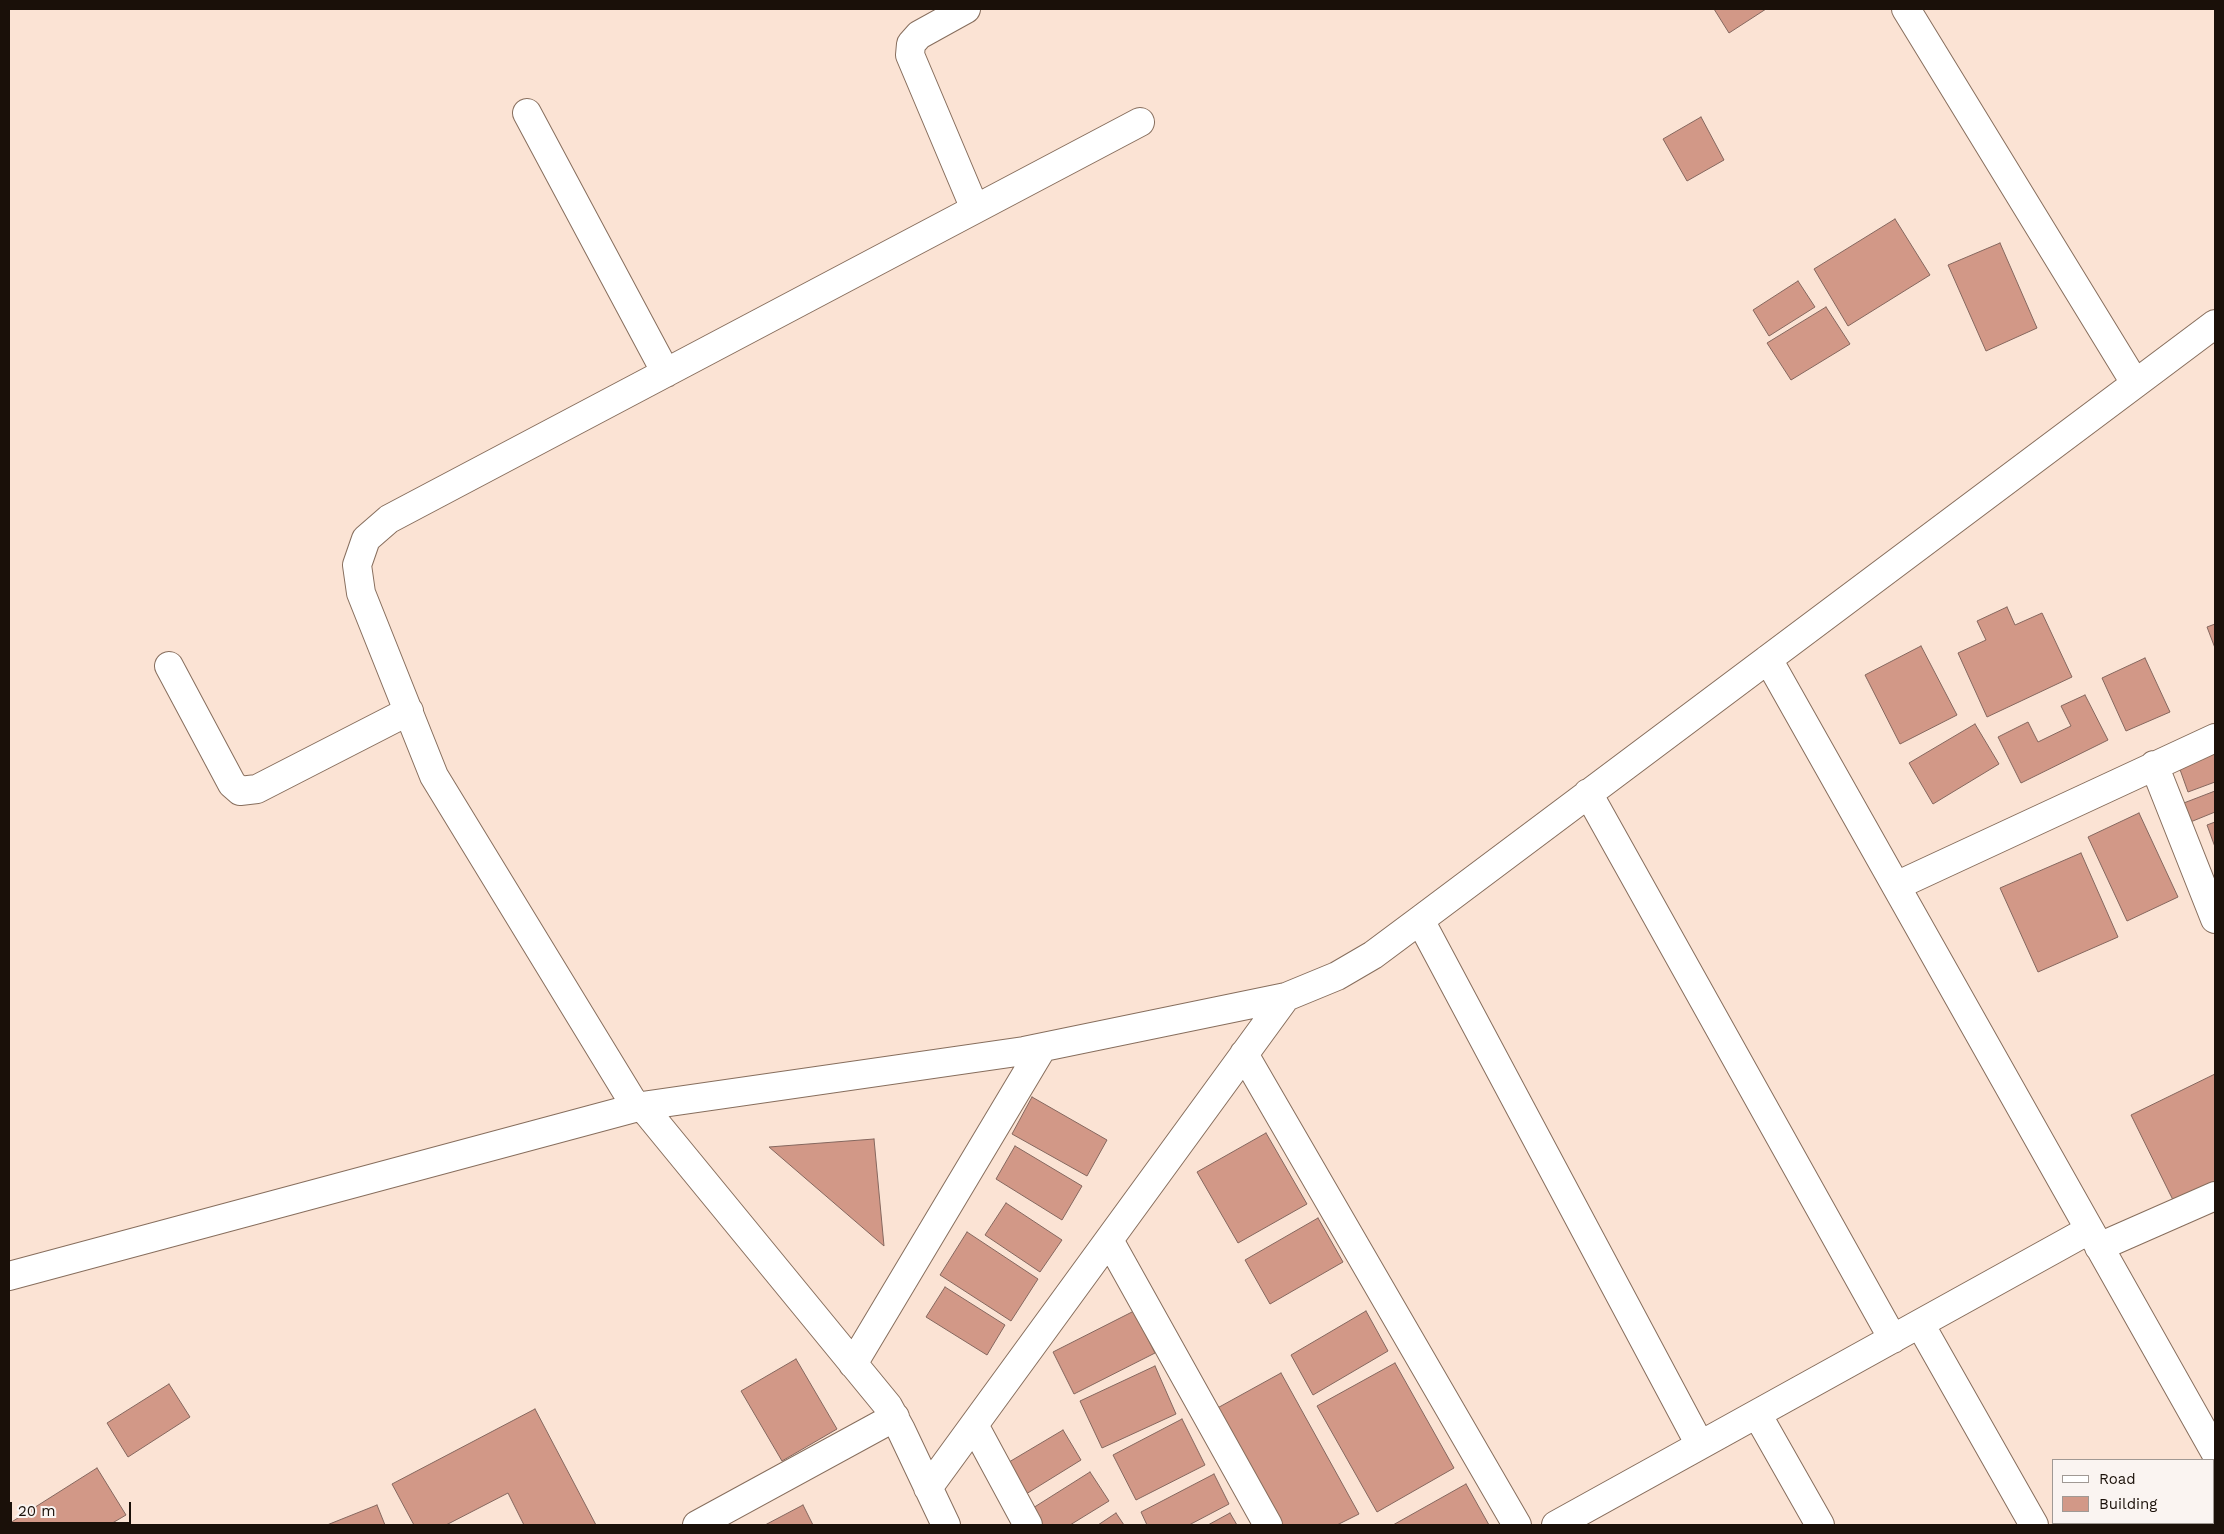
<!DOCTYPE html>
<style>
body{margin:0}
#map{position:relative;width:2224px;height:1534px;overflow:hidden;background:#fbe3d4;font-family:"Work Sans",sans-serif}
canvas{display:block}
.frame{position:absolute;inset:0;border:10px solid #1a1009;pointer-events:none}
.legend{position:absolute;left:2052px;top:1459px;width:162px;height:65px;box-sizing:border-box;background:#faf4f1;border:1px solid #a09994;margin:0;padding:6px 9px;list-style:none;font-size:15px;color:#1a1009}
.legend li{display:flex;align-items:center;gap:10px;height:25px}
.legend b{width:25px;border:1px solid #a09994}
.scale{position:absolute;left:10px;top:1502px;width:121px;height:22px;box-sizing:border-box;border:2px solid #1a1009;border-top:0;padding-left:6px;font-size:15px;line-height:18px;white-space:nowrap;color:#1a1009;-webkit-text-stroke:4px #faf4f1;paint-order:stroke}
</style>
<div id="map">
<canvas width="2224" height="1534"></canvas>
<div class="frame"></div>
<ul class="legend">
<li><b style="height:6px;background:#fff"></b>Road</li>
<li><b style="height:14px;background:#d29887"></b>Building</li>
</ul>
<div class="scale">20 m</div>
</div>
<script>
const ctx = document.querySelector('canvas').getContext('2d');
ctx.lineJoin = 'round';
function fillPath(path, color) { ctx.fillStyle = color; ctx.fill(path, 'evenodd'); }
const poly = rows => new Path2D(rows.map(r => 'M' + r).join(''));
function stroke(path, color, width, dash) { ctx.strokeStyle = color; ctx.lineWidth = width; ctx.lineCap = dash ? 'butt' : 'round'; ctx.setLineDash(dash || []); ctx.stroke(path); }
const building = poly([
 [1714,9,1766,9,1729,33,1714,9],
 [1701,117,1724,160,1687,181,1663,139,1701,117],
 [1895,219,1930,275,1848,326,1814,269,1895,219],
 [2000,243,2037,328,1986,351,1948,265,2000,243],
 [1798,281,1815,307,1769,336,1753,310,1798,281],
 [1826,307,1850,344,1791,380,1767,343,1826,307],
 [2007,607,2015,625,2042,613,2072,677,1987,717,1958,653,1986,640,1977,621,2007,607],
 [2215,624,2215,648,2207,627,2215,624],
 [1921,646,1957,715,1900,744,1865,675,1921,646],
 [2145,658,2170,712,2126,731,2102,678,2145,658],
 [2085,695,2108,740,2021,783,1998,737,2028,722,2038,742,2071,726,2061,706,2085,695],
 [1975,724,1999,764,1933,804,1909,763,1975,724],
 [2215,751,2215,782,2188,792,2178,764,2215,751],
 [2215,791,2215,812,2183,825,2176,806,2215,791],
 [2139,813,2178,897,2127,921,2088,837,2139,813],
 [2215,822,2215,847,2207,825,2215,822],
 [2081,853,2118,937,2038,972,2000,888,2081,853],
 [2215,1074,2215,1184,2175,1204,2131,1115,2215,1074],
 [1032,1097,1107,1140,1087,1176,1012,1134,1032,1097],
 [1266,1133,1307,1204,1238,1243,1197,1172,1266,1133],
 [874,1139,884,1246,769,1147,874,1139],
 [1015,1146,1082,1186,1062,1220,996,1179,1015,1146],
 [1006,1203,1062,1240,1040,1272,985,1235,1006,1203],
 [1318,1218,1343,1262,1270,1304,1245,1260,1318,1218],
 [967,1232,1038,1279,1011,1321,940,1275,967,1232],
 [945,1287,1005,1325,987,1355,926,1317,945,1287],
 [1134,1311,1155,1353,1074,1394,1053,1352,1134,1311],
 [1366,1311,1388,1351,1313,1395,1291,1355,1366,1311],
 [796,1359,837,1429,782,1461,741,1391,796,1359],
 [1395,1363,1454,1468,1377,1512,1317,1406,1395,1363],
 [1155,1366,1176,1414,1102,1448,1080,1401,1155,1366],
 [1281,1373,1359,1514,1337,1525,1275,1525,1212,1411,1281,1373],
 [169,1384,190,1417,128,1457,107,1423,169,1384],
 [535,1409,596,1525,524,1525,508,1493,446,1525,414,1525,392,1484,535,1409],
 [1182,1419,1205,1465,1136,1500,1113,1455,1182,1419],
 [1063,1430,1081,1460,1018,1499,999,1468,1063,1430],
 [97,1468,126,1515,109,1525,12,1525,10,1523,97,1468],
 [1090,1472,1109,1501,1070,1525,1033,1525,1025,1513,1090,1472],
 [1214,1474,1229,1504,1189,1525,1147,1525,1141,1512,1214,1474],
 [1466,1484,1489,1525,1393,1525,1466,1484],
 [377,1505,385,1525,327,1525,377,1505],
 [803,1505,813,1525,765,1525,803,1505],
 [1116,1513,1124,1525,1098,1525,1116,1513],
 [1230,1513,1237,1525,1208,1525,1230,1513]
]);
const minor = poly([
 [966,9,919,35,911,44,910,55,975,209],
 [1906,9,2135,383],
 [527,113,666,373],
 [1768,659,2215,1452],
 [169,666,232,784,240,791,257,789,409,711],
 [2154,765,2215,919],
 [1588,793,1893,1339],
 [1896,886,2215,738],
 [1420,920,1700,1445],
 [1244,1054,1517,1525],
 [642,1106,888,1406,901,1430,946,1525],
 [636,1107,434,776,361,593,357,565,366,539,389,519,1140,122],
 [1109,1240,1268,1525],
 [2099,1247,2215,1196],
 [9,1276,642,1106,1024,1051,1286,997,1337,976,1373,955,1420,920,2215,324],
 [1920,1324,2034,1525],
 [853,1364,1042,1048],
 [1757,1414,1820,1525],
 [974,1425,1028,1525],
 [928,1488,1286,997],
 [697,1525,895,1417],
 [1556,1525,2089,1230]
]);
fillPath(building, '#d29887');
stroke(building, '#85675e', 1);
stroke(minor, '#876e5d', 30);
stroke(minor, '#fff', 28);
</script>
